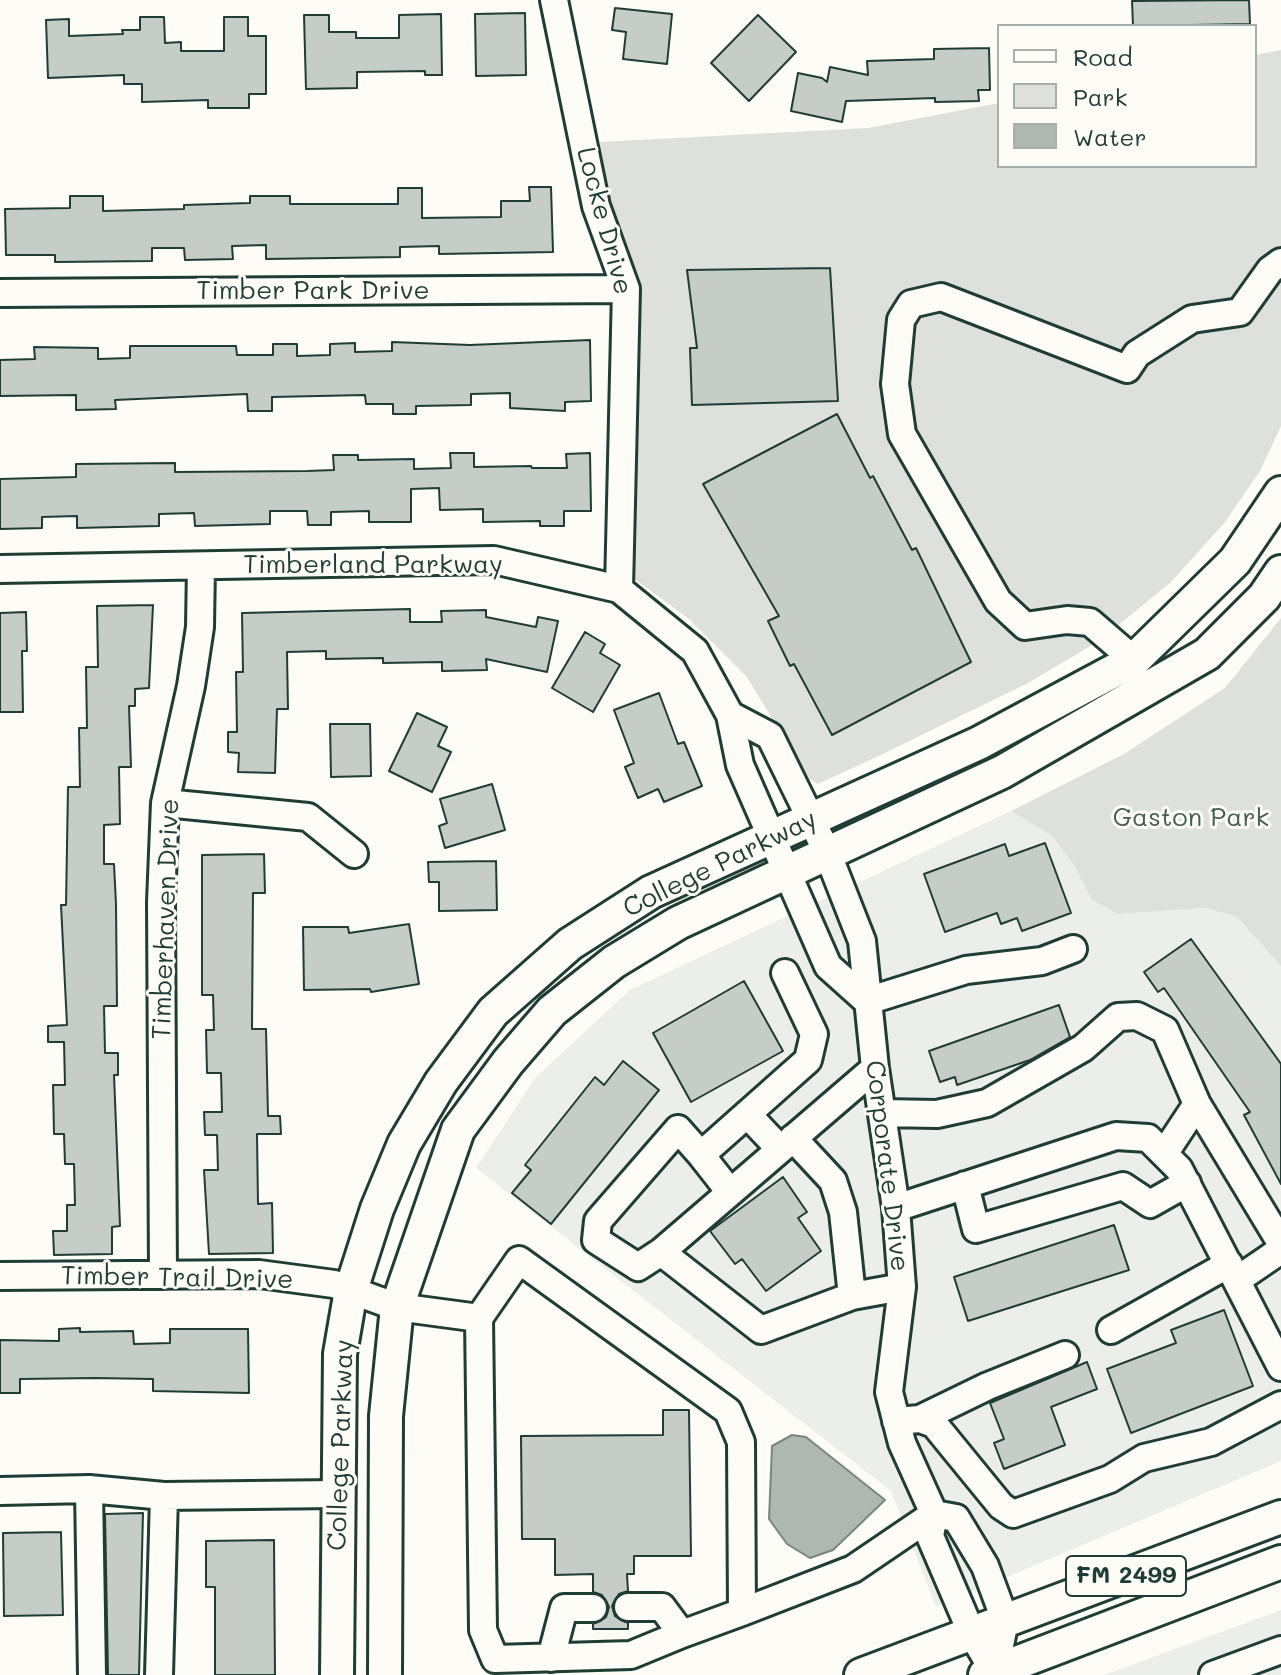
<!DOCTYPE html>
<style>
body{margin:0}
#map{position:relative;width:1281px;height:1675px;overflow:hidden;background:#fdfcf7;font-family:Mali,sans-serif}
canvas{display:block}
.legend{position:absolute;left:997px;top:24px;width:260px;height:144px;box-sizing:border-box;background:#fdfcf7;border:2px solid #a4b0a9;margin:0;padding:10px 14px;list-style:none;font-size:24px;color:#1f3d34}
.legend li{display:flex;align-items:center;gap:16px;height:40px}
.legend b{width:40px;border:2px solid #a4b0a9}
</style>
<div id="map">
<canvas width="1281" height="1675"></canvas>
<ul class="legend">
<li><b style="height:10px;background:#fdfcf7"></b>Road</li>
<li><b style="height:22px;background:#dde0db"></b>Park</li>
<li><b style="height:22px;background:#aeb8b1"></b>Water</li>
</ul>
</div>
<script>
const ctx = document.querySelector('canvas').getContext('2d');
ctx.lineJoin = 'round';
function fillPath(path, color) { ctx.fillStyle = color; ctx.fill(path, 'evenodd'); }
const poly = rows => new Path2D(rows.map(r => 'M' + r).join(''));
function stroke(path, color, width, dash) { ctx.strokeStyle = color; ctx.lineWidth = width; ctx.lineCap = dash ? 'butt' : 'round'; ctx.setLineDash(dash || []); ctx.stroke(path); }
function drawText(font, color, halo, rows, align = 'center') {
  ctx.font = font + ' Mali,sans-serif'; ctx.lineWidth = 6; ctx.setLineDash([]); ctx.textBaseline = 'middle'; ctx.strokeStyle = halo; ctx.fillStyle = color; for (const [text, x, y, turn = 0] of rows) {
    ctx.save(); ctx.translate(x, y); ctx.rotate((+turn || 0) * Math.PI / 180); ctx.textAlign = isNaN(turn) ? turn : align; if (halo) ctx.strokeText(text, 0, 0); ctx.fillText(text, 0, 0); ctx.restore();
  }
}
const built = poly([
 [1011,811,1052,836,1074,865,1093,900,1118,914,1207,908,1237,917,1281,966,1281,1461,936,1607,891,1491,476,1168,535,1078,630,990],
 [1281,1610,1281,1675,1104,1675]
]);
const green = poly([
 [1281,50,1281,426,1260,471,1225,522,1171,582,1099,641,1028,683,891,750,818,784,808,778,747,677,689,619,632,577,638,294,604,186,600,142,868,128,999,103,999,166,1255,166,1255,55],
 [1281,618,1281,966,1237,917,1207,908,1118,914,1092,900,1074,865,1052,836,1011,811,1124,754,1225,688]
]);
const water = poly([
 [792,1435,806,1437,885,1500,833,1550,810,1558,787,1544,769,1519,772,1446,792,1435]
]);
const building = poly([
 [1249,0,1250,24,1133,26,1132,1,1249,0],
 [615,8,672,14,667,64,623,59,626,32,612,30,615,8],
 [525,13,526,75,476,76,475,14,525,13],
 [441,14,442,75,425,75,425,71,357,72,357,88,306,89,304,15,329,15,329,32,356,32,356,38,399,38,399,15,441,14],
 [758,15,796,52,749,101,711,63,758,15],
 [140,17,164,17,165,43,181,42,181,51,224,51,224,17,248,17,248,36,266,36,266,94,249,94,249,108,208,108,208,100,142,102,142,84,124,84,124,75,48,78,46,20,69,19,69,36,123,34,122,30,140,30,140,17],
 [989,48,990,90,978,90,979,101,935,102,935,98,846,101,842,122,791,111,798,73,822,78,827,82,830,67,868,75,867,61,934,59,934,49,989,48],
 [529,187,551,187,553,252,439,254,439,246,400,247,400,257,266,259,266,245,232,246,233,259,185,260,184,248,152,248,152,261,55,262,55,255,6,255,5,209,70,208,70,196,103,196,103,211,184,209,184,205,250,203,250,196,290,196,290,204,398,204,398,188,422,188,422,218,501,217,501,201,530,201,529,187],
 [830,268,838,401,692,405,690,348,697,348,687,270,830,268],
 [590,340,591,401,565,402,565,411,510,408,510,393,471,394,471,405,416,406,416,414,393,414,393,404,366,404,365,395,272,397,272,411,248,411,247,394,115,400,116,409,76,410,76,395,0,396,0,360,35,359,34,347,98,348,98,359,130,358,130,346,236,346,237,355,273,355,273,344,297,344,297,356,330,355,330,344,355,343,355,352,392,351,392,342,470,345,590,340],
 [837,414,870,478,873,476,912,550,916,548,971,662,832,735,794,664,790,666,768,621,779,616,703,484,837,414],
 [450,453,474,453,474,467,531,466,532,468,567,468,566,454,590,453,591,511,564,511,564,526,540,526,540,521,483,522,483,509,440,510,439,488,411,489,411,522,369,522,369,511,331,512,331,525,308,525,307,511,270,511,270,524,195,526,194,513,159,514,159,526,77,528,77,516,42,517,42,528,0,529,0,479,76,477,76,464,175,463,175,472,307,471,334,470,333,455,358,455,358,460,414,459,414,469,451,468,450,453],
 [153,605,149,688,135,689,135,706,129,706,131,767,119,767,120,824,104,825,104,864,114,864,116,904,117,1006,104,1006,105,1053,118,1053,118,1075,114,1075,120,1226,112,1227,112,1254,54,1255,53,1231,67,1231,67,1205,75,1205,74,1164,65,1164,64,1134,54,1134,53,1085,65,1085,64,1042,48,1042,48,1026,67,1025,61,905,66,905,68,787,80,787,79,728,87,728,86,667,98,667,97,606,153,605],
 [410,609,410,622,442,622,441,611,486,610,486,617,536,627,538,617,558,621,547,672,486,659,487,670,442,671,442,662,383,663,383,658,326,659,326,651,287,652,288,709,277,709,275,773,238,772,239,753,228,752,228,732,237,732,236,672,243,672,242,613,410,609],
 [26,612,27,651,22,651,23,712,0,712,0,613,26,612],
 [585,632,605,644,600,653,620,665,593,712,552,688,585,632],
 [659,693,678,744,684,742,702,786,664,802,658,789,638,798,625,767,634,763,614,710,659,693],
 [417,713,447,727,438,746,451,752,432,792,389,771,417,713],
 [330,724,370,724,371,776,331,777,330,724],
 [492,784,505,830,445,848,439,826,447,823,440,799,492,784],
 [1045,843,1071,913,1022,931,1017,918,1001,924,997,913,945,932,924,874,1005,844,1009,856,1045,843],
 [264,854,265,893,253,893,252,1029,266,1029,268,1116,280,1116,281,1134,257,1134,258,1204,272,1203,273,1253,209,1254,204,1170,218,1170,217,1135,205,1135,204,1112,222,1112,221,1073,207,1073,206,1030,214,1030,213,995,202,995,202,855,264,854],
 [496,861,497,910,439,911,439,882,429,882,428,862,496,861],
 [409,924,419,984,371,992,370,989,304,990,303,927,348,927,349,933,409,924],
 [1191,939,1281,1064,1281,1184,1244,1115,1250,1112,1164,988,1158,992,1144,972,1191,939],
 [744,981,783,1051,691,1102,653,1033,744,981],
 [1059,1005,1070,1037,1030,1060,957,1085,955,1077,940,1082,929,1051,1059,1005],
 [623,1061,659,1090,551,1224,512,1193,531,1170,525,1165,595,1077,604,1085,623,1061],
 [783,1177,807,1212,798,1218,821,1251,766,1291,742,1259,735,1264,710,1231,783,1177],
 [1114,1225,1129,1270,968,1321,954,1277,1114,1225],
 [1224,1310,1253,1386,1131,1433,1107,1369,1176,1343,1171,1330,1224,1310],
 [80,1328,80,1332,133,1331,134,1344,170,1343,170,1329,248,1329,249,1393,153,1391,153,1379,95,1378,20,1379,20,1393,0,1393,0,1340,59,1341,59,1329,80,1328],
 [1087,1362,1097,1389,1051,1407,1065,1445,1004,1469,994,1443,1004,1439,990,1403,1087,1362],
 [663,1410,689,1410,691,1556,634,1556,634,1574,627,1574,628,1591,619,1594,612,1606,615,1616,628,1623,628,1629,593,1629,593,1624,606,1617,609,1607,602,1595,593,1592,593,1574,555,1575,555,1539,522,1539,521,1436,663,1435,663,1410],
 [143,1513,139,1675,108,1675,105,1514,143,1513],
 [61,1532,63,1615,4,1616,3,1533,61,1532],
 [274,1540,275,1675,215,1675,215,1587,206,1587,206,1541,274,1540]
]);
const minor = poly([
 [554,0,596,206,626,289,619,589],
 [0,293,626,289],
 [0,569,494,560,619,589,695,651,730,715,740,765,828,966,867,1001],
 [1134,660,1090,622,1067,620,1025,626,998,601,902,434,895,384,901,320,911,304,941,297,1127,369,1137,354,1192,319,1240,312,1270,270,1281,262],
 [730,715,770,736,827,852,862,941,875,1068,896,1208,902,1287,889,1392,902,1443,934,1514,930,1536,972,1634,996,1675],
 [165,803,308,817,354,854],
 [785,973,814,1034,808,1060,701,1155,678,1129,598,1221,596,1240,638,1267,661,1252,761,1330,852,1296,902,1287],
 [867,1001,966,970,1042,961,1073,949],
 [1197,1104,1281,1243],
 [882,1113,937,1114,987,1103,1083,1048,1118,1017,1137,1016,1165,1030,1197,1104,1164,1154],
 [747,1114,780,1149],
 [793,1138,833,1181,843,1212,852,1296],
 [701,1155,730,1192],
 [965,1185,976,1229,1123,1186,1150,1204,1187,1183],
 [896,1208,1116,1136,1148,1138,1179,1169,1281,1367],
 [661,1252,875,1068],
 [163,1275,161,902,165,803,191,686,200,627,201,566],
 [0,1276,259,1274,334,1284,397,1307,479,1318],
 [1237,1280,1281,1250],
 [1111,1330,1229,1264],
 [920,1419,988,1386,1065,1355],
 [896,1421,920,1419,934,1424,1001,1506,1013,1514,1110,1479,1144,1458,1211,1442,1281,1405],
 [89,1489,92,1675],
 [0,1491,89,1489,164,1496,337,1494],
 [934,1514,956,1518,985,1566,1005,1620,995,1671],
 [628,1607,662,1607,682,1634],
 [742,1612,741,1442,728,1411,519,1260,479,1318,483,1630,495,1659,631,1655,682,1634,742,1612,853,1569,934,1514],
 [551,1658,564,1608,593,1608],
 [159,1675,164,1496],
 [1213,1675,1281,1650]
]);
const major = poly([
 [337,1675,340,1354,351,1290,377,1209,404,1144,441,1082,493,1012,570,944,651,892,979,743,1134,660,1235,561,1281,493],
 [385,1675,386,1416,397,1307,458,1130,508,1062,552,1011,614,962,678,923,1002,772,1207,654,1264,597,1281,572],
 [861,1675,1281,1517],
 [985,1675,1281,1562]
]);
const shields = [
 [1126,1576,120]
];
const shieldNames = [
 ["FM 2499",1126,1576]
];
const streetNames = [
 ["Locke Drive",604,221,75],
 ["Timber Park Drive",313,291],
 ["Timberland Parkway",373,565],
 ["College Parkway",720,864,-26],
 ["Timberhaven Drive",166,919,-88],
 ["Corporate Drive",887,1166,83],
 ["Timber Trail Drive",177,1278,1],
 ["College Parkway",341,1445,-88]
];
const parkNames = [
 ["Gaston Park",1191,818]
];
fillPath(built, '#eceee9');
fillPath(green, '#dde0db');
fillPath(water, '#aeb8b1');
stroke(water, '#75877f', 2);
fillPath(building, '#c6cdc7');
stroke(building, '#1f3d34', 2);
stroke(minor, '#1f3d34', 32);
stroke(major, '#1f3d34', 38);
stroke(minor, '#fdfcf7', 26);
stroke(major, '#fdfcf7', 32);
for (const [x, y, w] of shields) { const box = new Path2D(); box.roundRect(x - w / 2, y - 20, w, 40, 6); ctx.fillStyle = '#fdfcf7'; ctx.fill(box); stroke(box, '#1f3d34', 2); }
drawText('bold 24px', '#1f3d34', null, shieldNames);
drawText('26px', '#1f3d34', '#fdfcf7', streetNames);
drawText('26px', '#455e55', '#fdfcf7', parkNames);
</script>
